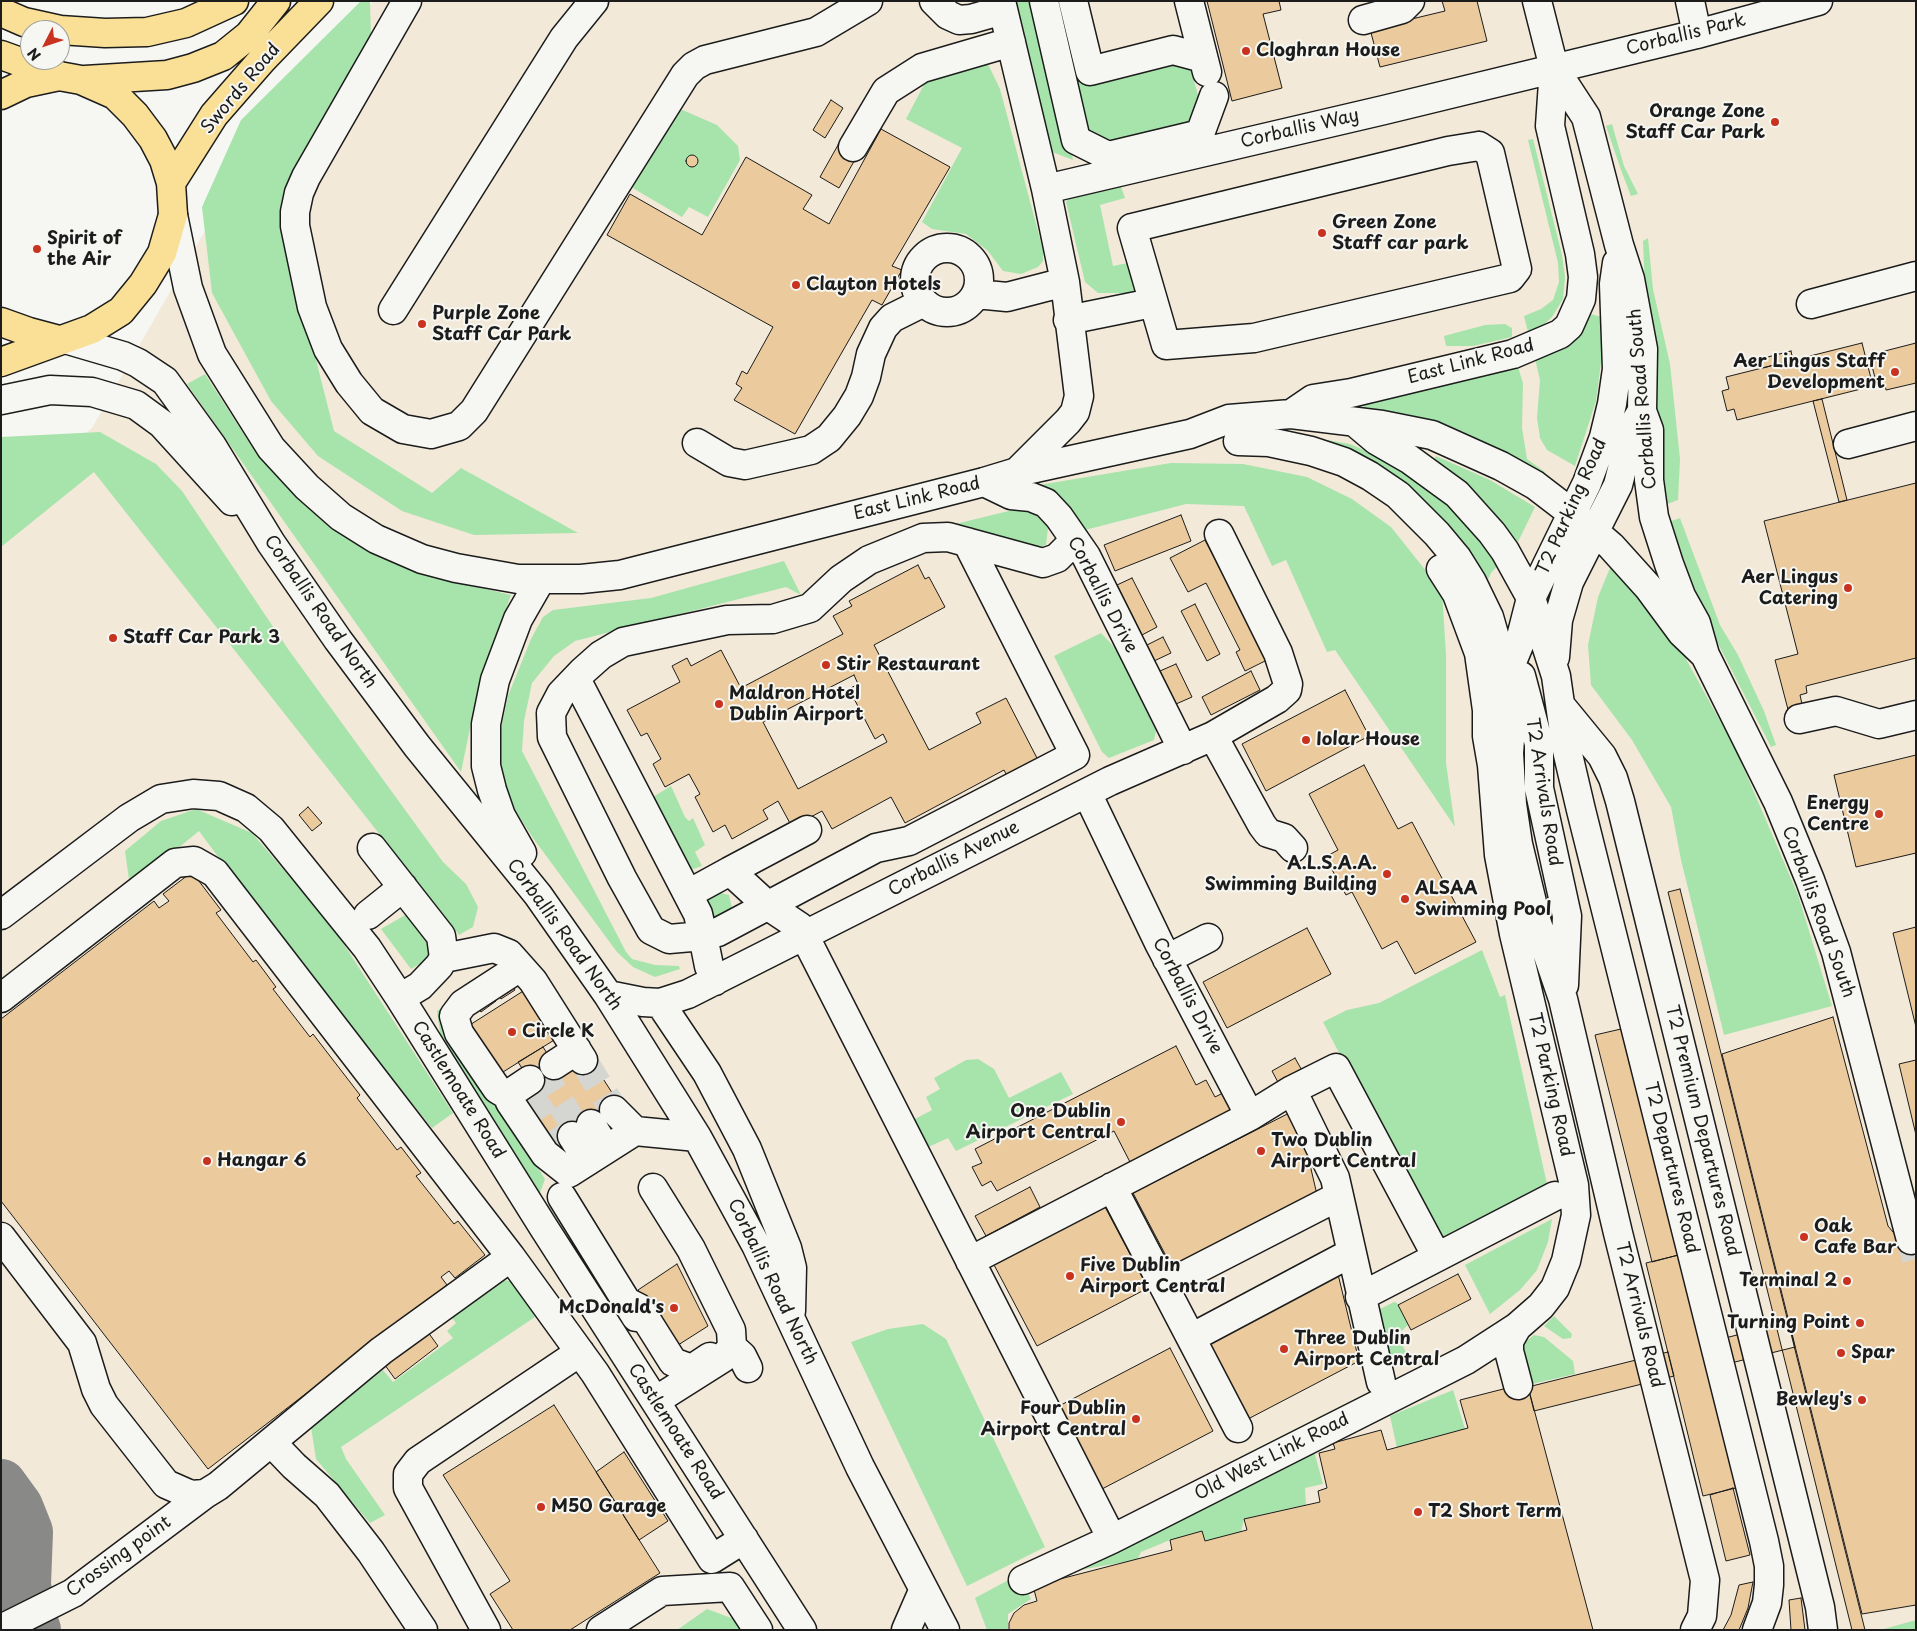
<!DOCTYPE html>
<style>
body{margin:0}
#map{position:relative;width:1917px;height:1631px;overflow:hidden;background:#f6f6f2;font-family:"Playpen Sans",sans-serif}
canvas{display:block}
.frame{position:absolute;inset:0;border:2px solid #1c1c1c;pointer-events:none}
.north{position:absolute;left:20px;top:20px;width:50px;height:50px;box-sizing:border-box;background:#f6f6f2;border:1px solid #9f9f9c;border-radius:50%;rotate:229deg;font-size:14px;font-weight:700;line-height:20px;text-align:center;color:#1c1c1c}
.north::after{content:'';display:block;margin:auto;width:18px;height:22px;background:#c8321e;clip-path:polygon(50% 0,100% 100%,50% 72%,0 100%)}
</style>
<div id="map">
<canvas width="1917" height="1631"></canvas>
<div class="frame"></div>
<div class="north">N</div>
</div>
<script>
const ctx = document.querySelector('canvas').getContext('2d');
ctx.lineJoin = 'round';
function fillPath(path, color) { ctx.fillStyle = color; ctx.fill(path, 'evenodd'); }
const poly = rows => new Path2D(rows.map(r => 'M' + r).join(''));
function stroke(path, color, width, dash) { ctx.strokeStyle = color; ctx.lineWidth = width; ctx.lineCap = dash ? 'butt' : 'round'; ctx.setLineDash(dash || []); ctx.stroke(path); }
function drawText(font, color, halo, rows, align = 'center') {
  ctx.font = font + ' "Playpen Sans",sans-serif'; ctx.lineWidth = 4; ctx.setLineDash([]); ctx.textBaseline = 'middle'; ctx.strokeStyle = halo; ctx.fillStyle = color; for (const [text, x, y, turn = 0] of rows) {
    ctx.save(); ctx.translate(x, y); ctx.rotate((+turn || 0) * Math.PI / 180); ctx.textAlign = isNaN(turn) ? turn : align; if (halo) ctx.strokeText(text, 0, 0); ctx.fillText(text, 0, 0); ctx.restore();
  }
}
const built = poly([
 [374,1,1916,1,1916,1630,1,1630,1,506,92,428,281,98]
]);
const green = poly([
 [361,1,370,1,371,37,305,157,280,217,334,431,432,493,461,468,578,533,474,535,402,511,318,456,271,401,212,293,202,207,241,120],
 [1011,1,1039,1,1054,60,1073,160,1047,150],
 [985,58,1000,89,1043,250,1043,261,1038,267,1021,274,1003,271,988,251,966,234,932,229,922,222,962,148,906,119,928,77],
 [1171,61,1184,63,1191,70,1203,113,1198,124,1108,151,1079,138,1067,85],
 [678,108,717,125,738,146,740,160,708,217,689,207,682,217,631,187],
 [1612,124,1624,166,1638,194,1631,196,1621,170,1606,126],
 [1533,139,1562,255,1565,277,1563,299,1552,317,1539,329,1528,332,1524,316,1541,309,1553,300,1559,282,1558,263,1528,140],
 [1119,181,1125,198,1100,205,1113,266,1132,262,1137,293,1098,293,1085,282,1066,202,1074,192],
 [1648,238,1653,289,1670,364,1680,459,1678,500,1662,506,1656,421,1657,368,1645,291,1643,241],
 [1590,314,1602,317,1602,355,1596,401,1575,466,1547,450,1540,438,1537,418,1540,380,1534,354,1580,329],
 [1505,324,1512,328,1512,337,1473,346,1446,346,1444,336,1485,325],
 [1517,364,1523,383,1522,428,1527,459,1545,472,1541,478,1408,417,1364,408,1361,402],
 [205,374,256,453,327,521,422,574,511,595,479,685,461,772,187,384],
 [100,432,156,464,182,491,288,649,443,862,466,884,478,907,473,927,459,935,94,472,1,547,1,437],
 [1321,439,1350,444,1397,464,1443,498,1475,531,1498,565,1491,573,1487,582,1495,603,1351,452],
 [1436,456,1490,480,1535,507,1518,542,1490,508,1463,480,1434,459],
 [1171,463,1243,464,1307,477,1352,499,1391,527,1442,591,1446,655,1446,763,1455,827,1335,650,1327,652,1286,560,1272,566,1244,506,1186,504,1085,530,1067,505,1039,485],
 [1021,508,1037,516,1048,528,1046,545,1036,548,943,527],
 [1680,518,1720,625,1738,655,1764,711,1776,745,1771,747,1687,583,1666,523],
 [784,561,801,595,786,587,575,641,554,656,532,683,524,721,522,751,626,952,632,959,655,965,679,966,680,969,655,977,633,967,617,952,533,838,508,799,502,775,499,738,508,696,531,639,543,617,553,610,651,598],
 [1612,563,1675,639,1736,750,1798,895,1832,1006,1724,1035,1681,860,1671,807,1632,740,1591,685,1588,645,1598,597],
 [1101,633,1117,650,1156,731,1154,740,1109,758,1102,752,1054,656],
 [671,786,685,817,689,821,693,818,705,845,695,852,702,866,690,870,648,800],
 [196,809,252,833,332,926,453,1113,432,1128,286,948,199,831,130,887,125,851,161,821],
 [717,892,729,895,733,912,717,920,706,910,707,901],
 [407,914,432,946,425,961,411,969,381,929],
 [1482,950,1500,997,1505,995,1547,1184,1436,1240,1323,1022,1347,1010,1379,1003],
 [457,996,457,1040,545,1179,537,1201,442,1047,437,1011],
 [978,1059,994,1069,1009,1098,1061,1072,1073,1094,956,1151,948,1138,924,1149,909,1122,932,1110,926,1097,940,1089,934,1078,966,1060],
 [1552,1219,1548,1242,1537,1270,1520,1290,1490,1314,1465,1265],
 [494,1279,510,1281,529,1303,535,1317,341,1447,346,1459,385,1515,370,1523,316,1459,311,1427,383,1370,393,1382,453,1338,447,1331,456,1323,448,1313],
 [1394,1302,1397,1303,1408,1325,1397,1335,1409,1358,1390,1363,1378,1310],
 [1554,1316,1572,1334,1571,1338,1563,1339,1544,1326],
 [923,1324,946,1339,1045,1547,967,1586,851,1342,888,1329],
 [1534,1335,1544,1337,1573,1361,1575,1374,1528,1385,1521,1356,1524,1343],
 [1453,1390,1465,1429,1397,1448,1390,1416],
 [1312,1444,1323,1484,1305,1488,1306,1505,1244,1519,1241,1532,1205,1541,1201,1531,1170,1540,1141,1552,1137,1560,1056,1574],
 [1018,1575,1031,1599,1008,1614,1008,1630,987,1630,975,1598],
 [707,1609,734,1619,741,1630,677,1630],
 [1916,1620,1916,1630,1880,1630]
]);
const taxiway = poly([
 [1,1485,17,1507,27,1532,25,1584,29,1615,35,1630]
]);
const building = poly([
 [1207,1,1279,1,1281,10,1263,14,1282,88,1232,101,1207,1],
 [1442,1,1477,1,1487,41,1380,67,1370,29,1445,11,1442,1],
 [831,100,843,108,825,138,813,130,831,100],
 [881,129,950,167,892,266,902,270,882,305,872,300,795,434,734,400,742,388,736,384,742,371,747,374,773,327,607,235,630,194,702,235,746,157,812,195,803,209,829,224,881,129],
 [838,145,857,156,839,188,820,177,838,145],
 '686 161a6 6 0 1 1 12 0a6 6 0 1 1-12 0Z',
 [1862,343,1873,386,1737,420,1734,409,1727,411,1722,391,1729,389,1726,377,1862,343],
 [1916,343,1916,383,1886,390,1885,384,1877,386,1871,362,1878,360,1877,353,1916,343],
 [1791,351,1793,360,1763,368,1760,359,1791,351],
 [1822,399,1847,500,1839,502,1813,401,1822,399],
 [1916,483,1916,658,1806,686,1807,693,1800,695,1804,713,1790,717,1775,660,1798,654,1764,521,1916,483],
 [1181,515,1191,541,1115,571,1104,545,1181,515],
 [1205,540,1267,660,1245,671,1236,652,1240,650,1206,583,1188,592,1170,558,1205,540],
 [918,565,925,579,929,577,945,607,874,645,929,750,981,723,976,713,1006,698,1038,760,1007,776,1004,770,905,823,891,797,832,829,822,811,792,827,778,801,763,810,768,819,732,839,725,825,713,832,695,797,700,794,689,774,665,787,653,764,661,759,647,733,641,736,627,710,680,682,672,666,687,658,691,666,721,650,741,688,843,634,833,616,852,606,849,601,918,565],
 [854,675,858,684,849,689,875,739,883,734,887,742,798,789,763,722,854,675],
 [1132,578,1157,627,1142,635,1117,585,1132,578],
 [1195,604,1220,654,1207,661,1181,611,1195,604],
 [1163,637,1171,653,1154,661,1147,645,1163,637],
 [1176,664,1192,697,1176,704,1160,671,1176,664],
 [1251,671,1260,690,1211,715,1202,697,1251,671],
 [1345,690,1369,736,1266,791,1242,744,1345,690],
 [1916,755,1916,853,1856,867,1834,775,1916,755],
 [1364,765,1398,829,1412,822,1476,942,1415,974,1397,941,1382,949,1352,892,1346,895,1325,857,1338,850,1309,794,1364,765],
 [308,807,322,823,312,831,299,815,308,807],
 [192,872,221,910,216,913,253,962,256,960,276,987,273,989,310,1037,313,1034,360,1095,357,1098,397,1150,401,1147,421,1173,416,1176,454,1224,458,1221,485,1255,455,1278,449,1271,441,1277,447,1285,208,1469,1,1201,1,1019,154,901,159,908,169,901,163,894,192,872],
 [1680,889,1865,1630,1852,1630,1668,892,1680,889],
 [1916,927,1916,1027,1893,933,1916,927],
 [1307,928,1331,974,1227,1028,1203,982,1307,928],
 [509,981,515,990,501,999,495,989,509,981],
 [528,988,559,1037,495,1077,465,1028,528,988],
 [489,992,496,1001,481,1012,474,1002,489,992],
 [1833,1017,1888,1226,1898,1238,1916,1238,1916,1605,1862,1614,1722,1054,1833,1017],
 [1621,1029,1678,1255,1652,1262,1595,1035,1621,1029],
 [1176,1046,1196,1085,1206,1080,1215,1097,1223,1093,1232,1112,1131,1164,1114,1131,997,1191,991,1181,982,1186,972,1167,982,1163,975,1149,1176,1046],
 [543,1047,561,1075,589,1057,620,1105,540,1157,508,1108,536,1090,518,1062,543,1047],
 [1295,1058,1304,1074,1280,1086,1272,1071,1295,1058],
 [1916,1060,1916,1135,1899,1064,1916,1060],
 [1297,1109,1318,1199,1175,1273,1133,1193,1297,1109],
 [1030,1187,1040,1207,986,1236,975,1216,1030,1187],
 [1104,1205,1148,1288,1037,1346,993,1263,1104,1205],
 [1683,1254,1740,1487,1703,1496,1646,1263,1683,1254],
 [677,1264,708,1326,675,1347,638,1290,677,1264],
 [1337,1270,1359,1361,1248,1419,1206,1338,1337,1270],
 [1458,1274,1471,1299,1411,1330,1398,1305,1458,1274],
 [1789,1322,1795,1347,1711,1368,1705,1343,1789,1322],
 [425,1328,438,1346,395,1379,382,1361,425,1328],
 [1170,1348,1213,1431,1102,1489,1059,1406,1170,1348],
 [1668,1352,1674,1376,1534,1411,1528,1387,1668,1352],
 [1527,1383,1593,1630,1009,1630,1009,1623,1014,1613,1024,1605,1037,1601,1033,1586,1172,1550,1170,1540,1202,1531,1205,1541,1247,1530,1244,1519,1320,1502,1318,1491,1327,1488,1319,1453,1335,1449,1333,1443,1381,1430,1387,1450,1468,1428,1460,1400,1527,1383],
 [554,1405,660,1573,570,1630,513,1630,490,1594,510,1581,443,1475,554,1405],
 [624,1452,668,1521,639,1540,596,1472,624,1452],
 [1733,1488,1750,1555,1726,1561,1710,1495,1733,1488],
 [1753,1582,1748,1608,1739,1630,1723,1630,1731,1615,1739,1585,1753,1582],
 [1801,1598,1805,1630,1791,1630,1789,1600,1801,1598]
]);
const minorTunnel = poly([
 [583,1060,614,1110],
 [552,1066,548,1083,579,1132],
 [529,1094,562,1143],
 [1911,1240,1916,1259]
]);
const minor = poly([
 [407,1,306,177,299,193,295,212,295,226,312,307,328,349,349,383,372,411,403,429,431,434,459,426,474,411,685,75,694,66,705,60,816,32,868,1],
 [934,1,948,15,959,20,971,19,1003,10],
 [1001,1,1046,189,1065,282,1079,396,1075,412,1068,421,1017,472],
 [1044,1,1076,140,1108,156,1200,134,1214,96],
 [1073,1,1090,71,1173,50,1203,58],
 [1189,1,1207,72],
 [1537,1,1554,68,1586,117,1619,245,1630,279,1643,349,1642,411,1649,430,1649,480,1654,517,1669,564,1681,596,1696,623,1705,655,1778,802,1810,880,1836,952,1911,1240],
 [1690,1,1697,34],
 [1363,20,1402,9,1410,1],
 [1479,146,1490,153,1517,269,1510,278,1254,338,1166,345,1132,228,1448,151,1479,146],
 [853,147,886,91,922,68,1011,42],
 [1046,189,1384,110,1697,34,1818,1],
 [173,215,188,288,212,354,271,448,307,487,341,517,376,539,422,559,456,568,518,579,581,579,620,575,984,482,1017,472,1190,434,1229,419,1291,414,1382,425,1432,435,1501,466,1535,485,1582,521,1611,546,1648,587,1682,633,1705,655],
 '915 280a32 32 0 1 1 64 0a32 32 0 1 1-64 0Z',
 [976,294,1007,297,1065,282],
 [1811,304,1916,276],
 [393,310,564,38,594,1],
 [1068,320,1152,303],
 [65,339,123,356,138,363,165,381,212,446,271,543,338,640,417,746,538,895,608,995,697,1137,756,1245,860,1467,945,1630],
 [1,400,50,390,92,392,136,405,162,424,232,501],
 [1291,414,1313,399,1351,393,1513,354,1560,334,1569,326,1581,299,1583,277,1580,254,1550,126,1554,68],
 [1357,424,1376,440,1409,459,1457,494,1492,533,1505,551,1531,598,1556,676,1566,746,1581,810,1764,1541,1769,1566,1769,1585,1767,1603,1757,1630],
 [1238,441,1269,442,1311,451,1344,462,1370,476,1398,495,1437,534,1457,558,1472,582,1489,617,1513,700,1509,753,1512,804,1518,844,1537,923,1563,999,1618,1233,1705,1580,1702,1616,1695,1630],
 [697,443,729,462,745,465,811,450,829,438,847,416,859,396,866,377,871,354,883,328,892,318,924,302],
 [1848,444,1916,426],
 [984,482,1011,495,1031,497,1046,503,1059,517,1086,556,1183,750],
 [1441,569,1457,594,1479,653,1487,710,1487,736,1492,765,1499,855,1514,934,1574,1185,1576,1215,1566,1261,1555,1288,1541,1306,1517,1327,1509,1341,1509,1351,1518,1385],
 [1555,657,1558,620,1569,582,1618,485,1633,426,1642,411],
 [1521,676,1539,744,1539,788,1567,916,1564,985],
 [576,679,698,914,703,936,669,939,651,930,622,878,552,737,551,713,561,694,583,671,601,655,623,642,727,620,773,619,810,608,841,579,869,560,923,538,948,537,1043,563,1057,558,1074,541],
 [1505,679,1519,645,1531,598,1587,483,1604,437,1612,404,1617,369,1614,284,1617,263],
 [1561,706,1602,756,1613,778,1620,801,1820,1607,1823,1630],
 [1799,719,1836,711,1879,724,1916,715],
 [1213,736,1262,825,1268,833,1284,838,1293,848],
 [1087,793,1159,943,1250,1116],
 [372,848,441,936,444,958,439,966,420,986,400,998],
 [522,853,501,816,492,790,486,766,486,724,495,680,518,619,541,579],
 [730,871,807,830],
 [688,894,730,871,767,905,800,927,1112,1539],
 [1,915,129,818,161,799,193,794,219,796,246,808,271,829,367,948,400,998,544,1228,802,1630],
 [368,915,403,887],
 [444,958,494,948,509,954,533,981,583,1060],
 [1167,959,1208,938],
 [715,981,709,966,703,936,718,932,876,848,909,841,1075,755,967,542],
 [608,995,643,1002,660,1003,688,994,1110,781,1213,736,1277,699,1287,690,1288,684,1278,653,1219,534],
 [1,998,175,863,194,861,215,873,511,1257,595,1373,712,1559,744,1539],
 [660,1003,707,1073,747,1149,787,1248,792,1268,791,1311],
 [554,1065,577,1050],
 [530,1080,512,1092,510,1102,545,1154,569,1173,635,1131],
 [1292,1090,1336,1068,1437,1257],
 [512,1092,507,1095,497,1089,459,1033,454,1016,463,1004,520,967],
 [614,1110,635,1131,697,1137],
 [591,1124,606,1149],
 [572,1136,588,1161],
 [1112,1187,1238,1428],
 [653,1188,691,1249,731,1330,732,1347,723,1358,655,1401],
 [562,1197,636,1317],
 [1,1237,82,1343,96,1389,104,1405,166,1484,191,1495,205,1494,218,1486,381,1351,511,1257],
 [970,1261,1250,1116,1292,1090,1335,1178,1381,1382],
 [1164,1286,1339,1196],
 [1360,1297,1555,1196],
 [627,1302,639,1308,673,1362,689,1368,695,1367,710,1357],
 [1191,1338,1351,1253],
 [732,1347,742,1356,748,1368],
 [271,1442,294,1466,327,1495,371,1552,423,1630],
 [1023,1580,1112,1539,1466,1360,1517,1327],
 [1,1629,73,1593,205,1494],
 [486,1630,408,1488,408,1474,418,1461,580,1352],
 [601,1630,662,1591,730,1587,758,1630],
 [906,1630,923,1591]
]);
const major = poly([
 [85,80,167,75,193,68,223,56,249,35,276,1],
 [1,95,26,83,59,76,81,80,115,95,135,115,153,139,164,160,171,183,173,215,162,253,143,284,121,311,92,329,1,362],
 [171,183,214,115,262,60,319,1],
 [1,322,29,332,59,340]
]);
const highway = poly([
 [1,12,24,22,60,30,105,33,147,32,186,23,234,1],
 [1,55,59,76]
]);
const markers = [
 [1246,51,5,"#c8321e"],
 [1775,122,5,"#c8321e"],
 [1322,233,5,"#c8321e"],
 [37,249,5,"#c8321e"],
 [796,285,5,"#c8321e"],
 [422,324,5,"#c8321e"],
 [1895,372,5,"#c8321e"],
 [1848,588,5,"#c8321e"],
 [113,638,5,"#c8321e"],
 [826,665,5,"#c8321e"],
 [719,704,5,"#c8321e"],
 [1306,740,5,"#c8321e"],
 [1879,814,5,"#c8321e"],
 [1387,874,5,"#c8321e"],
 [1405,899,5,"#c8321e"],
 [512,1032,5,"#c8321e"],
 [1121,1122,5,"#c8321e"],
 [1261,1151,5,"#c8321e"],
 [207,1161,5,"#c8321e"],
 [1804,1237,5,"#c8321e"],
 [1070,1276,5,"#c8321e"],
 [1847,1281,5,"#c8321e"],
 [674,1308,5,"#c8321e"],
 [1860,1323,5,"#c8321e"],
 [1284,1349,5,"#c8321e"],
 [1841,1353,5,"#c8321e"],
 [1862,1400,5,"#c8321e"],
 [1136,1419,5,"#c8321e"],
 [541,1507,5,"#c8321e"],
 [1418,1512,5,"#c8321e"]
];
const streetNames = [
 ["Corballis Park",1686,35,-14],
 ["Swords Road",241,89,-50],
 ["Corballis Way",1300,129,-13],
 ["East Link Road",1471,362,-15],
 ["Corballis Road South",1643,399,-95],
 ["East Link Road",917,499,-14],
 ["T2 Parking Road",1572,507,-66],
 ["Corballis Drive",1102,595,62],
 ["Corballis Road North",320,612,55],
 ["T2 Arrivals Road",1543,792,81],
 ["Corballis Avenue",954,859,-27],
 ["Corballis Road South",1818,912,70],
 ["Corballis Road North",564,935,54],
 ["Corballis Drive",1187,996,62],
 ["T2 Parking Road",1550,1085,77],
 ["Castlemoate Road",458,1090,58],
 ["T2 Premium Departures Road",1702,1131,76],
 ["T2 Departures Road",1671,1168,76],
 ["Corballis Road North",772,1282,64],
 ["T2 Arrivals Road",1639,1315,76],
 ["Castlemoate Road",675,1432,57],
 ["Old West Link Road",1272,1457,-27],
 ["Crossing point",119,1557,-36]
];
const poiNames = [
 ["Cloghran House",1256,51],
 ["Orange Zone",1765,112,"right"],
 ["Staff Car Park",1765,133,"right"],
 ["Green Zone",1332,223],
 ["Staff car park",1332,244],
 ["Spirit of",47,239],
 ["the Air",47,260],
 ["Clayton Hotels",806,285],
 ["Purple Zone",432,314],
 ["Staff Car Park",432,335],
 ["Aer Lingus Staff",1885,362,"right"],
 ["Development",1885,383,"right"],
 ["Aer Lingus",1838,578,"right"],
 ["Catering",1838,599,"right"],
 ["Staff Car Park 3",123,638],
 ["Stir Restaurant",836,665],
 ["Maldron Hotel",729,694],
 ["Dublin Airport",729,715],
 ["Iolar House",1316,740],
 ["Energy",1869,804,"right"],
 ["Centre",1869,825,"right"],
 ["A.L.S.A.A.",1377,864,"right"],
 ["Swimming Building",1377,885,"right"],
 ["ALSAA",1415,889],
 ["Swimming Pool",1415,910],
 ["Circle K",522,1032],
 ["One Dublin",1111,1112,"right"],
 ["Airport Central",1111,1133,"right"],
 ["Two Dublin",1271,1141],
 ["Airport Central",1271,1162],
 ["Hangar 6",217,1161],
 ["Oak",1814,1227],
 ["Cafe Bar",1814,1248],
 ["Five Dublin",1080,1266],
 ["Airport Central",1080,1287],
 ["Terminal 2",1837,1281,"right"],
 ["McDonald's",664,1308,"right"],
 ["Turning Point",1850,1323,"right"],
 ["Three Dublin",1294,1339],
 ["Airport Central",1294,1360],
 ["Spar",1851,1353],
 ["Bewley's",1852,1400,"right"],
 ["Four Dublin",1126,1409,"right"],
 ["Airport Central",1126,1430,"right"],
 ["M50 Garage",551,1507],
 ["T2 Short Term",1428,1512]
];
fillPath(built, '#f3e9d8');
fillPath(green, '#a7e4ac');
stroke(taxiway, '#898987', 52);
fillPath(building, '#ebca9d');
stroke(building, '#1c1c1c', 1);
stroke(minorTunnel, '#d5d5d2', 28, [28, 14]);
stroke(minor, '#1c1c1c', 31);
stroke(major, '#1c1c1c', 31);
stroke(highway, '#1c1c1c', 31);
stroke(minor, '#f6f6f2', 28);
stroke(major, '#f9e096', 28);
stroke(highway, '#f9e096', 28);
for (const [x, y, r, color] of markers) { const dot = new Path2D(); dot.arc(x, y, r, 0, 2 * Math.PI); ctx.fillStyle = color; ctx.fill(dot); stroke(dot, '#f6f6f2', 2); }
drawText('18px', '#1c1c1c', '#f6f6f2', streetNames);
drawText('bold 18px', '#1c1c1c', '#f6f6f2', poiNames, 'left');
</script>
